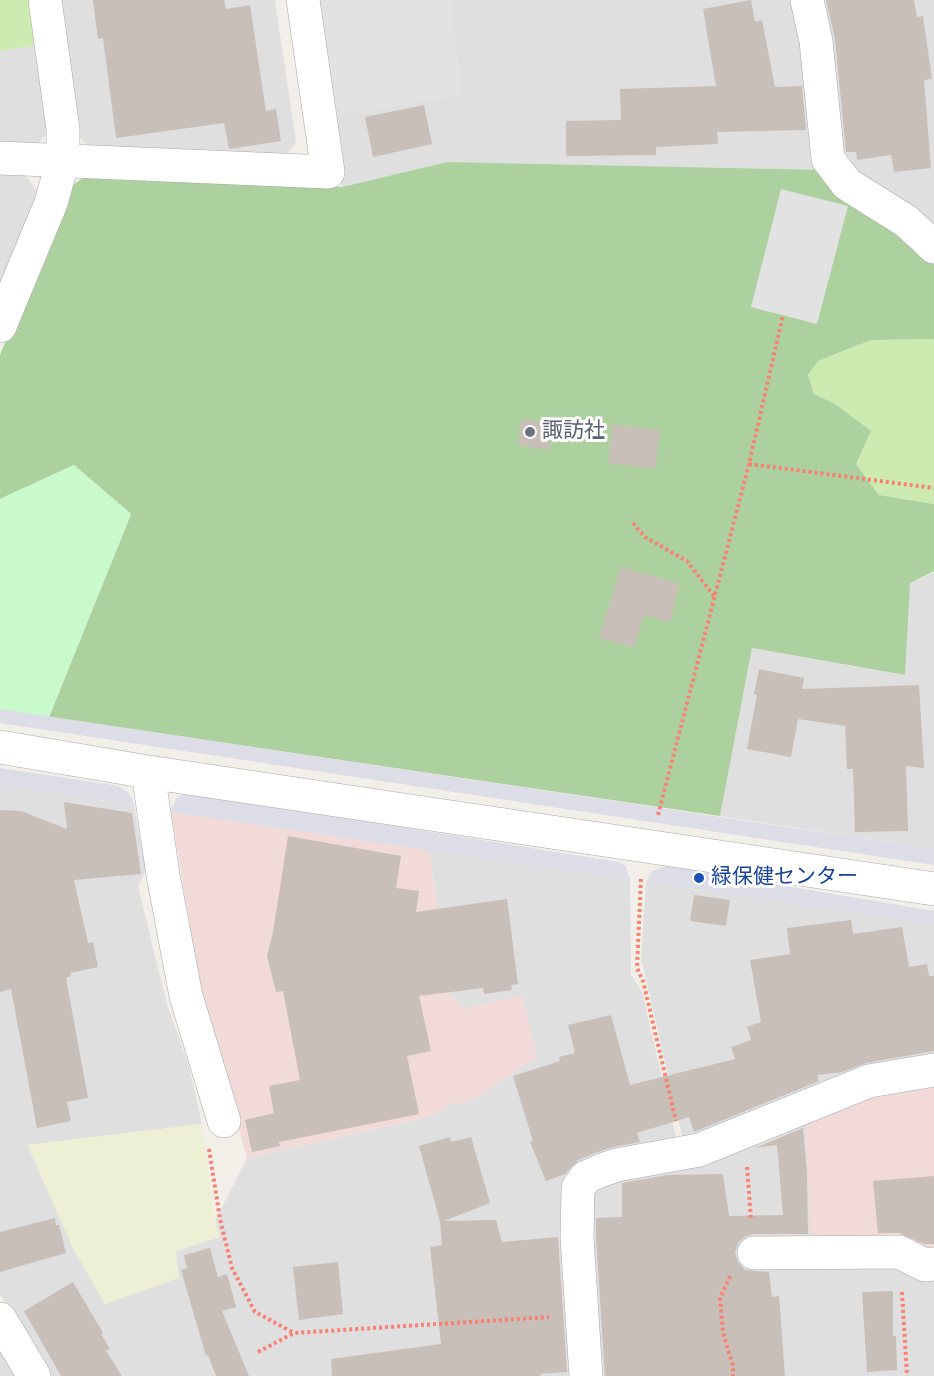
<!DOCTYPE html>
<meta charset="utf-8">
<style>
body{margin:0}
canvas{display:block;background:#f2efe9}
</style>
<canvas width="934" height="1376"></canvas>
<script>
const ctx = document.querySelector('canvas').getContext('2d');
ctx.lineJoin = 'round';
function fillPath(path, color) { ctx.fillStyle = color; ctx.fill(path, 'evenodd'); }
const poly = rows => new Path2D(rows.map(r => 'M' + r).join(''));
function stroke(path, color, width, dash) { ctx.strokeStyle = color; ctx.lineWidth = width; ctx.lineCap = dash ? 'butt' : 'round'; ctx.setLineDash(dash || []); ctx.stroke(path); }
function drawText(font, color, halo, rows, align = 'center') {
  ctx.font = font + ' "Titillium Web","Noto Sans JP",sans-serif'; ctx.lineWidth = 6; ctx.setLineDash([]); ctx.textBaseline = 'middle'; ctx.strokeStyle = halo; ctx.fillStyle = color; for (const [text, x, y, turn = 0] of rows) {
    ctx.save(); ctx.translate(x, y); ctx.rotate((+turn || 0) * Math.PI / 180); ctx.textAlign = isNaN(turn) ? turn : align; if (halo) ctx.strokeText(text, 0, 0); ctx.fillText(text, 0, 0); ctx.restore();
  }
}
const residential = poly([
 [55,0,275,0,296,142,285,157,93,149,73,132],
 [450,0,803,0,826,170,447,162,342,187,331,115,461,95],
 [812,0,934,0,934,238,842,170],
 [39,45,51,131,32,148,0,146,0,51],
 [0,168,21,169,39,194,0,289],
 [934,572,934,849,720,816,752,648,904,675,910,583],
 [0,785,134,805,146,870,138,887,167,1004,189,1067,202,1124,28,1145,73,1248,105,1304,176,1251,219,1237,215,1221,247,1158,415,1120,439,1112,447,1105,469,1102,462,1009,449,993,429,849,630,880,631,974,642,992,678,1145,582,1166,575,1376,48,1376,0,1294],
 [646,882,934,924,934,1059,690,1141,682,1135,641,958],
 [805,1118,934,1266,934,1376,597,1376,590,1188],
 [0,1344,19,1376,0,1376]
]);
const commercial = poly([
 [171,812,429,849,449,993,462,1009,522,995,537,1057,469,1102,447,1105,439,1112,415,1120,247,1158,201,993],
 [934,1082,934,1262,812,1249,805,1118,873,1091]
]);
const farmland = poly([
 [202,1124,215,1221,220,1237,176,1251,179,1278,105,1304,73,1248,27,1145]
]);
const grass = poly([
 [0,0,33,0,39,45,0,51],
 [934,339,934,504,879,495,856,464,835,404,814,394,808,375,818,361,871,340]
]);
const forest = poly([
 [447,162,826,170,934,255,934,339,871,340,818,361,808,375,814,394,835,404,871,431,856,464,879,495,934,504,934,571,910,583,905,675,752,648,720,816,49,717,131,514,74,465,0,499,0,355,67,189,87,175,342,187]
]);
const park = poly([
 [74,465,131,514,49,717,0,709,0,499]
]);
const parking = poly([
 [315,0,450,0,461,95,331,115],
 [781,189,848,206,817,324,751,307]
]);
const plaza = poly([
 [0,709,934,849,934,865,0,723],
 [0,768,119,786,130,794,134,805,0,785],
 [189,793,618,862,626,866,630,880,171,812,176,799,183,794],
 [667,866,934,911,934,924,646,882,652,871]
]);
const building = poly([
 [93,0,224,0,226,9,250,5,266,111,276,109,281,141,229,149,224,123,116,138,103,38,98,39],
 [751,0,755,22,762,20,775,87,802,86,806,130,717,132,718,144,656,147,656,155,566,156,566,121,621,120,620,89,716,86,703,9],
 [826,0,914,0,917,17,923,16,932,79,924,80,931,168,894,172,891,155,857,160,856,152,846,152,835,39],
 [424,105,432,144,373,157,365,117],
 [521,419,554,423,550,450,518,445],
 [612,424,660,430,655,469,608,463],
 [621,567,680,584,670,622,644,615,634,648,599,638],
 [759,669,804,678,802,689,919,685,924,768,906,766,908,831,855,832,853,769,847,769,845,726,798,719,791,757,747,749,757,695,754,694],
 [64,802,132,813,141,874,74,880,88,943,93,942,98,967,70,973,71,976,66,978,88,1098,67,1102,71,1121,37,1128,11,989,0,992,0,810,21,811,67,829],
 [288,836,401,856,396,888,419,891,416,912,507,899,518,984,511,985,512,990,484,994,483,988,419,996,431,1051,407,1056,419,1114,279,1142,280,1146,252,1152,245,1120,274,1113,269,1086,300,1080,283,991,276,992,267,956,273,932],
 [694,895,730,900,726,926,690,921],
 [851,920,853,934,902,927,909,967,927,964,929,976,934,976,934,1051,866,1063,842,1072,817,1075,819,1081,694,1132,689,1117,637,1133,640,1142,613,1147,595,1153,578,1160,565,1174,546,1181,530,1142,533,1141,513,1076,560,1061,559,1057,575,1053,568,1025,611,1015,630,1085,735,1059,731,1047,751,1040,747,1027,761,1022,750,960,790,954,787,928],
 [803,1128,807,1173,808,1234,753,1234,744,1237,738,1243,735,1253,738,1262,745,1270,769,1272,772,1297,779,1296,785,1376,605,1376,596,1238,596,1218,622,1217,622,1183,668,1175,723,1174,729,1216,783,1215,777,1145,755,1148],
 [450,1137,451,1142,471,1137,490,1203,444,1221,496,1220,502,1242,558,1237,567,1372,540,1374,541,1376,332,1376,331,1359,441,1344,430,1247,442,1245,440,1221,419,1146],
 [934,1176,934,1244,924,1244,899,1233,878,1233,873,1181],
 [55,1218,56,1225,59,1225,66,1253,0,1272,0,1232],
 [210,1248,218,1277,227,1274,236,1307,222,1311,249,1376,216,1376,208,1355,206,1356,181,1270,187,1268,184,1255],
 [338,1262,343,1314,299,1320,293,1267],
 [73,1282,103,1333,101,1334,110,1349,106,1351,122,1376,61,1376,24,1311],
 [893,1291,893,1336,896,1336,897,1370,867,1372,862,1292]
]);
const path = poly([
 [749,464,934,488],
 [633,523,645,537,687,561,714,596],
 [658,815,749,464,783,315],
 [641,879,637,968,643,981,676,1121],
 [209,1149,220,1219,232,1268,255,1312,294,1333],
 [747,1167,751,1219],
 [730,1276,720,1298,723,1333,733,1366,733,1376],
 [902,1292,907,1376],
 [258,1352,294,1333,549,1317]
]);
const minor = poly([
 [807,0,816,41,828,159,847,184,906,221,934,247],
 [0,158,328,172,303,0],
 [0,326,51,203,63,160,63,129,45,0],
 [0,747,148,772,934,889],
 [148,772,163,875,186,996,224,1121],
 [754,1253,899,1252,925,1265,934,1264],
 [0,1319,34,1376],
 [586,1376,577,1238,578,1188,586,1177,602,1170,617,1165,699,1150,869,1081,934,1070]
]);
const markers = [
 [530,432,6,"#6b7280"],
 [699,878,6,"#1a4fb4"]
];
const worshipNames = [
 ["諏訪社",542,432]
];
const transitNames = [
 ["緑保健センター",711,878]
];
fillPath(residential, '#e0dfdf');
fillPath(commercial, '#f2dad9');
fillPath(farmland, '#eef0d5');
fillPath(grass, '#cdebb0');
fillPath(forest, '#add19e');
fillPath(park, '#c8facc');
fillPath(parking, '#e2e2e2');
fillPath(plaza, '#dddde8');
fillPath(building, '#c7bfb8');
stroke(minor, '#a9a9a9', 34);
stroke(path, '#fa8072', 4, [3, 3]);
stroke(minor, '#fff', 33);
for (const [x, y, r, color] of markers) { const dot = new Path2D(); dot.arc(x, y, r, 0, 2 * Math.PI); ctx.fillStyle = color; ctx.fill(dot); stroke(dot, '#fff', 2); }
drawText('21px', '#5b616d', '#fff', worshipNames, 'left');
drawText('21px', '#164399', '#fff', transitNames, 'left');
</script>
